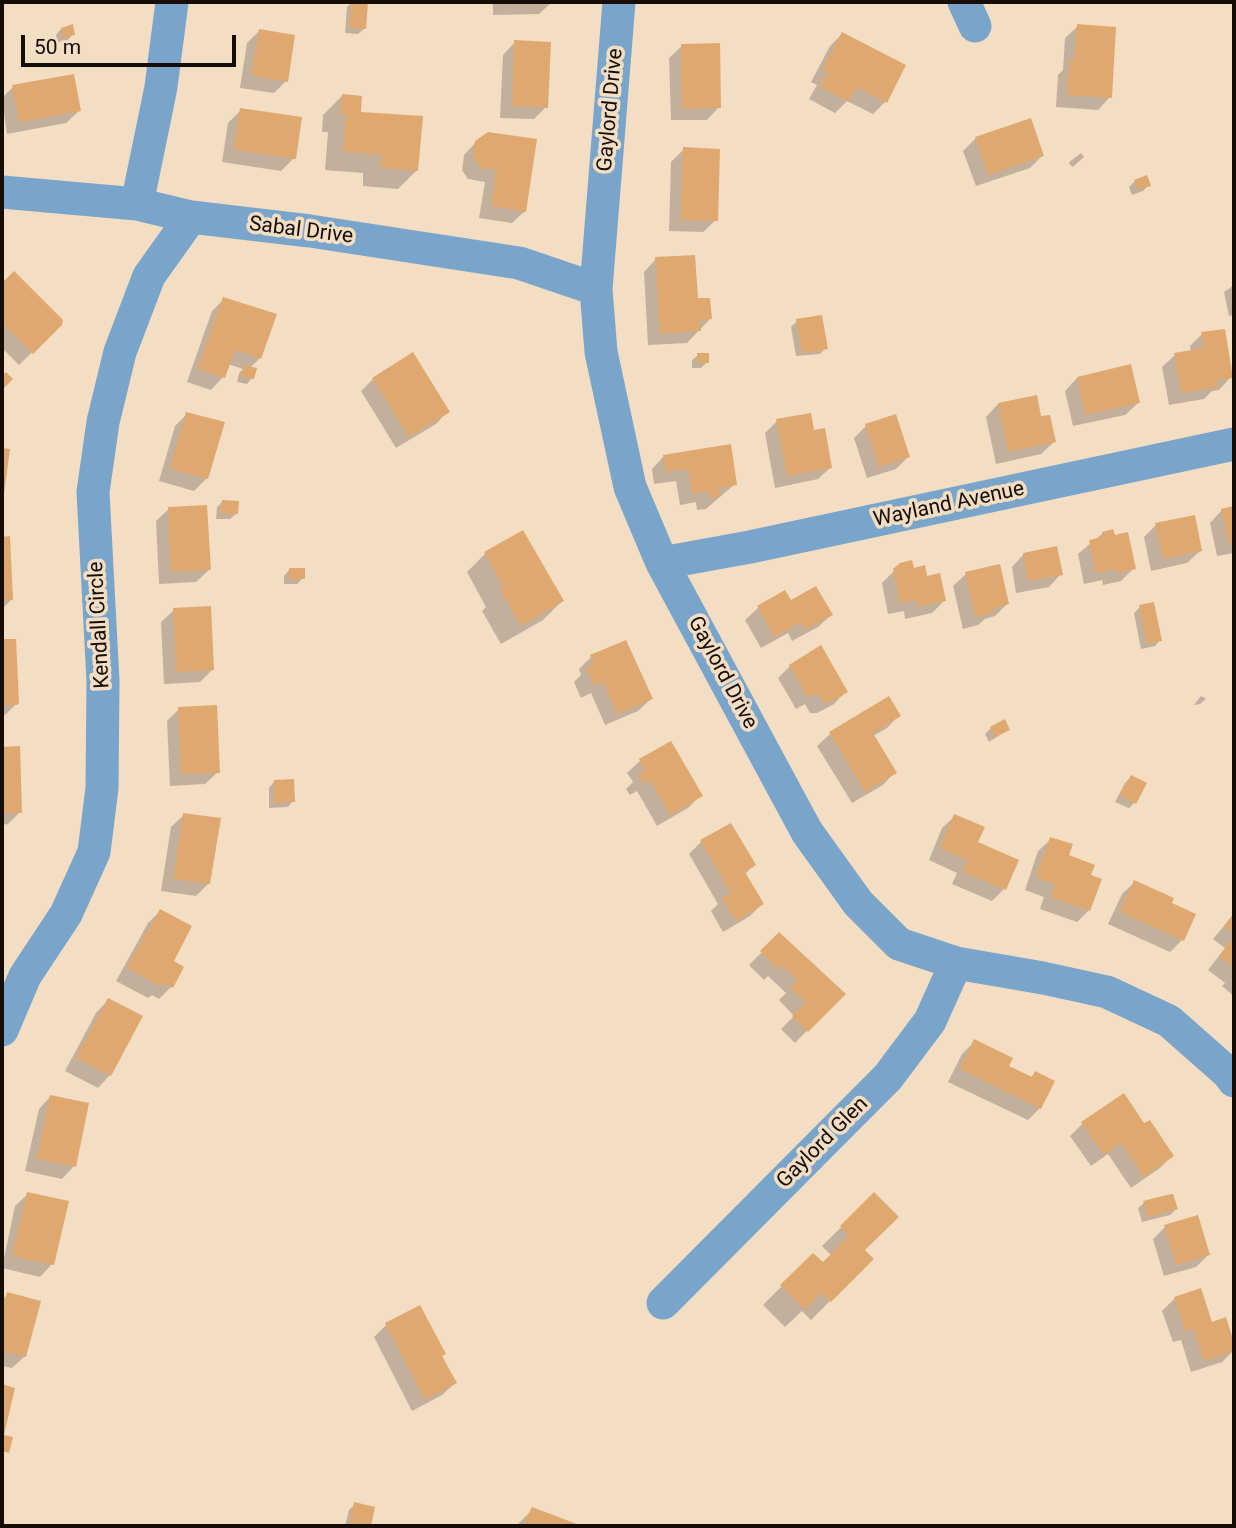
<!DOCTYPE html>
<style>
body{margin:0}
#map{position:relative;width:1236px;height:1528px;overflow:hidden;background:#f3ddc3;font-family:Roboto,sans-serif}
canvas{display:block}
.frame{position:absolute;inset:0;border:4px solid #160e06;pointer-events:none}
.scale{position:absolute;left:21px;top:35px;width:215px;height:32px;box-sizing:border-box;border:4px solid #160e06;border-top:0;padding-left:9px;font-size:21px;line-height:24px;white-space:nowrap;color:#160e06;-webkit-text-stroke:5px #f3ddc3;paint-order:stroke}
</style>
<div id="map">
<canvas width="1236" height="1528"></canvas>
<div class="frame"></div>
<div class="scale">50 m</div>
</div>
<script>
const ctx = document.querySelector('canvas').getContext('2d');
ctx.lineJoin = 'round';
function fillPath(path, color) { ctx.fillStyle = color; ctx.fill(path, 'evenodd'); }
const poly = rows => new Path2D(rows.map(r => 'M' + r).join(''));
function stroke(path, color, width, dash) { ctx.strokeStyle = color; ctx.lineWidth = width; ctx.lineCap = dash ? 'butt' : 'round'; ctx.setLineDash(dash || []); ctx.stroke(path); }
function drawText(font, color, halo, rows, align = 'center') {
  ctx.font = font + ' Roboto,sans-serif'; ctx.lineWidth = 7; ctx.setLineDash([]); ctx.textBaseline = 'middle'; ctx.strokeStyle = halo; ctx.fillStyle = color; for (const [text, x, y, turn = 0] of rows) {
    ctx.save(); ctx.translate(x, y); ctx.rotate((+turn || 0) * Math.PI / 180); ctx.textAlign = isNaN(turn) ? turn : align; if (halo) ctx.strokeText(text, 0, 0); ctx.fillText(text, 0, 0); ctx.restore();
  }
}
const shadow = poly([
 [352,2,366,3,364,29,358,34,345,33,347,7],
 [493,2,552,2,539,14,493,15],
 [1078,26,1110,97,1098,110,1056,107,1058,75,1063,70,1065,38],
 [61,29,73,34,68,40,58,42,56,35],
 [259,31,286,81,274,93,240,88,247,43],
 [842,34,886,101,873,114,847,101,835,113,809,99,817,85,811,82,830,46],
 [515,42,546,107,534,119,500,118,503,55],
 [682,46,719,107,707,120,671,120,669,58],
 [13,87,79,111,66,123,7,134,2,98],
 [342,96,417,170,398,189,363,186,363,173,325,170,328,132,322,132,323,115],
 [241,110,294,158,281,171,222,162,228,123],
 [976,138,1042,156,1030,168,976,186,963,151],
 [476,142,525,211,512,223,479,218,485,182,468,179,462,170,464,155],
 [684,149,716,220,703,232,669,231,671,162],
 [1081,153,1084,157,1073,167,1070,165,1069,162],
 [1135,181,1149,185,1143,191,1132,195,1129,187],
 [656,259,696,300,710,319,687,343,648,345,644,272],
 [14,274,61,324,19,365,2,348,2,286],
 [1234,285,1234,315,1229,316,1224,292],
 [224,299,260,358,250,368,252,378,247,384,237,382,239,373,243,369,228,364,223,377,211,390,187,382,212,311],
 [797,321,826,348,820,354,796,356,791,327],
 [1202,334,1231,377,1219,390,1212,391,1204,399,1169,405,1162,367,1175,355,1191,352,1190,346],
 [698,355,707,362,701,368,692,368,692,360],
 [1077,378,1138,403,1125,415,1073,426,1065,391],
 [373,379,448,411,436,424,396,448,361,391],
 [998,404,1040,418,1054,442,1041,454,996,464,986,417],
 [187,414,207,478,194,491,159,481,175,426],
 [777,421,813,432,831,467,818,479,775,488,765,433],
 [866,426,908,457,896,469,867,478,854,438],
 [664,456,735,484,706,509,697,510,696,502,680,505,676,481,654,484,652,469],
 [223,501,236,514,230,519,216,519,217,507],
 [1234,508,1234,553,1217,556,1210,523,1222,510],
 [169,509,209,570,196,582,159,584,156,521],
 [1156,525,1200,551,1187,563,1151,571,1144,537],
 [1103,533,1134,568,1121,581,1103,585,1102,580,1084,584,1078,554],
 [8,538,11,600,2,609,2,539],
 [485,554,562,601,543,620,501,644,482,611,486,607,467,572],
 [1024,554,1061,574,1049,587,1016,593,1012,567],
 [901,564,925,578,944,601,932,613,905,619,904,611,888,614,882,583],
 [289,570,303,578,297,584,284,584,284,576],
 [966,574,1007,604,995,616,985,619,978,625,963,629,953,586],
 [785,593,790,602,831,615,818,627,792,641,788,633,761,648,745,620,758,608],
 [1140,607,1160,640,1155,646,1141,649,1134,613],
 [174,610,212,670,200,682,164,684,161,622],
 [2,641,15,641,17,703,5,715,2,715],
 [591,657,651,699,638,711,605,725,591,693,581,698,574,682,581,675,579,669],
 [790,666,846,691,834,704,817,713,810,713,805,704,796,709,778,678],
 [1201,696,1206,699,1200,704,1194,705],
 [889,698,899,715,887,728,873,736,895,772,883,785,852,803,817,746,830,734],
 [179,709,218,772,205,784,170,786,167,721],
 [991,728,1008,730,989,742,985,734],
 [671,743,700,796,688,808,657,826,637,791,630,795,626,789,633,782,627,773,640,761],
 [2,748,19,748,20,812,8,824,2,825],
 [1131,777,1134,803,1129,808,1115,802,1125,783],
 [274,782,293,801,288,807,269,808,269,788],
 [184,815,209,883,196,896,161,891,171,827],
 [955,816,1004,889,992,901,952,884,957,873,929,860,942,828],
 [1051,839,1089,876,1089,910,1077,922,1040,909,1044,897,1025,890,1038,851],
 [701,842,754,865,745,874,762,904,750,916,723,932,711,911,718,904,689,854],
 [1135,882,1170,904,1182,940,1170,952,1108,924,1122,894],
 [160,911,171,962,172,986,159,999,152,995,148,998,116,981,148,923],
 [1234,914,1234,996,1222,986,1225,983,1208,970,1225,948,1213,939],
 [779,935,843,994,795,1043,781,1029,794,1016,779,1000,786,993,768,976,764,980,749,965],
 [108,1000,110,1075,98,1088,65,1071,96,1013],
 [975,1041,1007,1067,1030,1078,1035,1073,1040,1108,1028,1120,948,1082,962,1054],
 [51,1096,74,1166,62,1179,25,1171,39,1109],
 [1082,1124,1144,1126,1172,1156,1160,1168,1131,1188,1108,1154,1091,1166,1070,1136],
 [28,1194,52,1264,40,1277,2,1268,15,1206],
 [874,1195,863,1250,872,1259,811,1320,802,1311,785,1327,763,1305,813,1255,823,1264,832,1256,822,1246],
 [1144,1203,1176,1209,1170,1215,1142,1222,1138,1208],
 [1165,1227,1208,1255,1196,1267,1164,1276,1153,1239],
 [8,1294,25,1356,12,1368,2,1366,2,1300],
 [1175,1298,1211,1324,1225,1320,1234,1350,1222,1362,1191,1372,1181,1340,1173,1342,1162,1311],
 [419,1308,455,1383,442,1395,412,1411,374,1337,386,1325],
 [355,1504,373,1508,369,1526,345,1526,349,1510],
 [533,1509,577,1526,516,1526]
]);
const building = poly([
 [352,2,368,2,366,29,349,28],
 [73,24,75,35,63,38,61,28],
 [1077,24,1116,27,1112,98,1067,95,1070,60,1074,61],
 [259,29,295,35,288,82,251,76],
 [842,32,906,65,887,103,857,87,849,102,820,87,828,72,822,70],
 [514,40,551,42,548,108,512,106],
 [720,43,721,108,682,109,681,44],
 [74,74,81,111,19,122,12,85],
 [342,94,362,96,361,112,423,116,418,171,381,168,381,155,343,152,346,114,340,114],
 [240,108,302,117,296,159,234,150],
 [1031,118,1044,156,988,175,975,137],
 [488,132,537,139,526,212,491,206,496,170,480,168,473,157,475,141],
 [683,147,720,149,718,221,681,220],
 [1147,175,1151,186,1138,190,1134,180],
 [695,255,698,298,710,298,712,319,700,320,701,331,660,334,655,257],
 [14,271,63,320,62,325,33,354,2,323,2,283],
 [223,297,277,314,261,359,235,350,225,378,198,369],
 [822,315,828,349,804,353,802,352,796,319],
 [1225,329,1233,378,1217,380,1218,387,1181,393,1174,353,1204,348,1201,332],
 [413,352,450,412,409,437,372,378],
 [697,353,709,353,709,363,698,363],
 [1131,364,1140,403,1085,415,1077,377],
 [244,365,257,368,254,379,241,376],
 [6,372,13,379,4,388,2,376],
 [1037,395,1041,416,1050,415,1056,442,1008,452,998,403],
 [186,412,225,422,208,479,170,469],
 [811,413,814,430,825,428,832,468,787,476,776,419],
 [896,414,910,457,879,467,865,424],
 [731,444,737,485,718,488,720,497,709,498,708,491,692,494,688,469,666,472,663,455],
 [2,448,10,449,3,501,2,501],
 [222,500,239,501,238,514,221,514],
 [207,505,211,570,171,572,168,507],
 [1234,506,1234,544,1229,545,1221,509],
 [1195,515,1202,551,1163,559,1155,523],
 [1113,529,1115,535,1128,532,1136,569,1116,573,1115,569,1096,573,1089,540,1103,537,1102,532],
 [523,530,564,601,521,626,500,590,504,588,484,552],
 [10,536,13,600,2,601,2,537],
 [1057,546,1063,575,1028,581,1023,553],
 [912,560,914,568,925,565,927,576,940,573,946,601,918,607,916,600,900,603,893,569,900,563],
 [1000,564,1009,604,995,608,993,613,975,617,965,572],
 [289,568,305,568,305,579,289,579],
 [816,586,833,615,805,630,801,622,774,637,757,606,785,590,791,600],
 [1154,602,1162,641,1147,644,1139,605],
 [211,606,214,670,176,672,173,608],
 [2,639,16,639,19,703,17,705,2,705],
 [626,640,653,699,617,714,603,682,594,686,586,668,594,664,590,655],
 [821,645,848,692,831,702,823,702,817,693,808,698,789,665],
 [889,696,901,716,873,733,897,773,865,792,829,732],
 [217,705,220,773,181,774,178,707],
 [1005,719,1010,730,995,737,990,727],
 [671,741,703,796,670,815,650,780,643,784,638,775,645,771,639,759],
 [20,746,22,813,2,813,2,747],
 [1131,775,1147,783,1136,804,1120,795],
 [294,779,295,802,274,803,274,780],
 [183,813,221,818,210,884,173,879],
 [954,814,985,827,978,842,1019,860,1006,890,963,872,968,860,940,848],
 [731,823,756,865,745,872,764,904,736,921,722,898,731,893,700,840],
 [1050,837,1073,844,1069,855,1095,865,1091,875,1102,879,1090,911,1051,897,1055,884,1036,877],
 [1134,880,1174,898,1172,903,1196,914,1184,941,1120,912],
 [160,909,192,926,174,961,184,967,173,988,164,983,162,987,127,968],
 [1234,913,1234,934,1224,926],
 [779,932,846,994,808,1032,792,1016,806,1003,790,987,797,980,782,965,778,969,760,951],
 [1234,937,1234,968,1219,956],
 [108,998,143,1016,111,1076,76,1058],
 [974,1039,1013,1058,1009,1066,1032,1077,1035,1071,1055,1081,1041,1109,960,1069],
 [1124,1093,1144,1123,1150,1120,1174,1156,1144,1177,1121,1143,1104,1155,1081,1122],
 [50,1095,89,1103,76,1167,37,1159],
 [27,1192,69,1201,54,1265,12,1256],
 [874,1192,899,1217,865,1250,874,1259,831,1302,821,1293,805,1310,780,1285,813,1253,823,1262,849,1236,840,1226],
 [1171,1194,1173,1194,1178,1209,1148,1217,1143,1201],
 [1198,1215,1210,1255,1176,1265,1164,1225],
 [1201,1288,1212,1322,1226,1317,1234,1343,1234,1351,1204,1361,1193,1329,1185,1331,1174,1297],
 [7,1292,41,1301,26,1357,2,1351,2,1314],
 [420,1305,446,1354,442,1356,457,1383,425,1400,385,1323],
 [2,1384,15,1388,4,1435,13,1437,9,1453,2,1451],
 [354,1502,375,1507,371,1526,349,1526],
 [532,1507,582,1526,523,1526]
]);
const minor = poly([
 [619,2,596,289,601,352,630,487,662,563,807,832,858,903,899,944,956,963,1043,978,1107,992,1169,1021,1228,1073,1234,1081],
 [964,2,975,26],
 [2,192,137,204,191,217,310,231,519,263,596,289],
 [137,204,161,87,172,2],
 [662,563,750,547,1234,444],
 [2,1030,25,976,66,914,94,852,102,788,103,681,93,492,103,422,120,352,149,276,191,217],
 [663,1303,888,1077,930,1021,956,963]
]);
const streetNames = [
 ["Gaylord Drive",611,110,-85],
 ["Sabal Drive",301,231,7],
 ["Wayland Avenue",949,505,-12],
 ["Kendall Circle",100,625,-93],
 ["Gaylord Drive",722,673,62],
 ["Gaylord Glen",823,1143,-45]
];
fillPath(shadow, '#0003');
fillPath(building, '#dfa86f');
stroke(minor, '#7aa5ca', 33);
drawText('21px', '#160e06', '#f3ddc3', streetNames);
</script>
